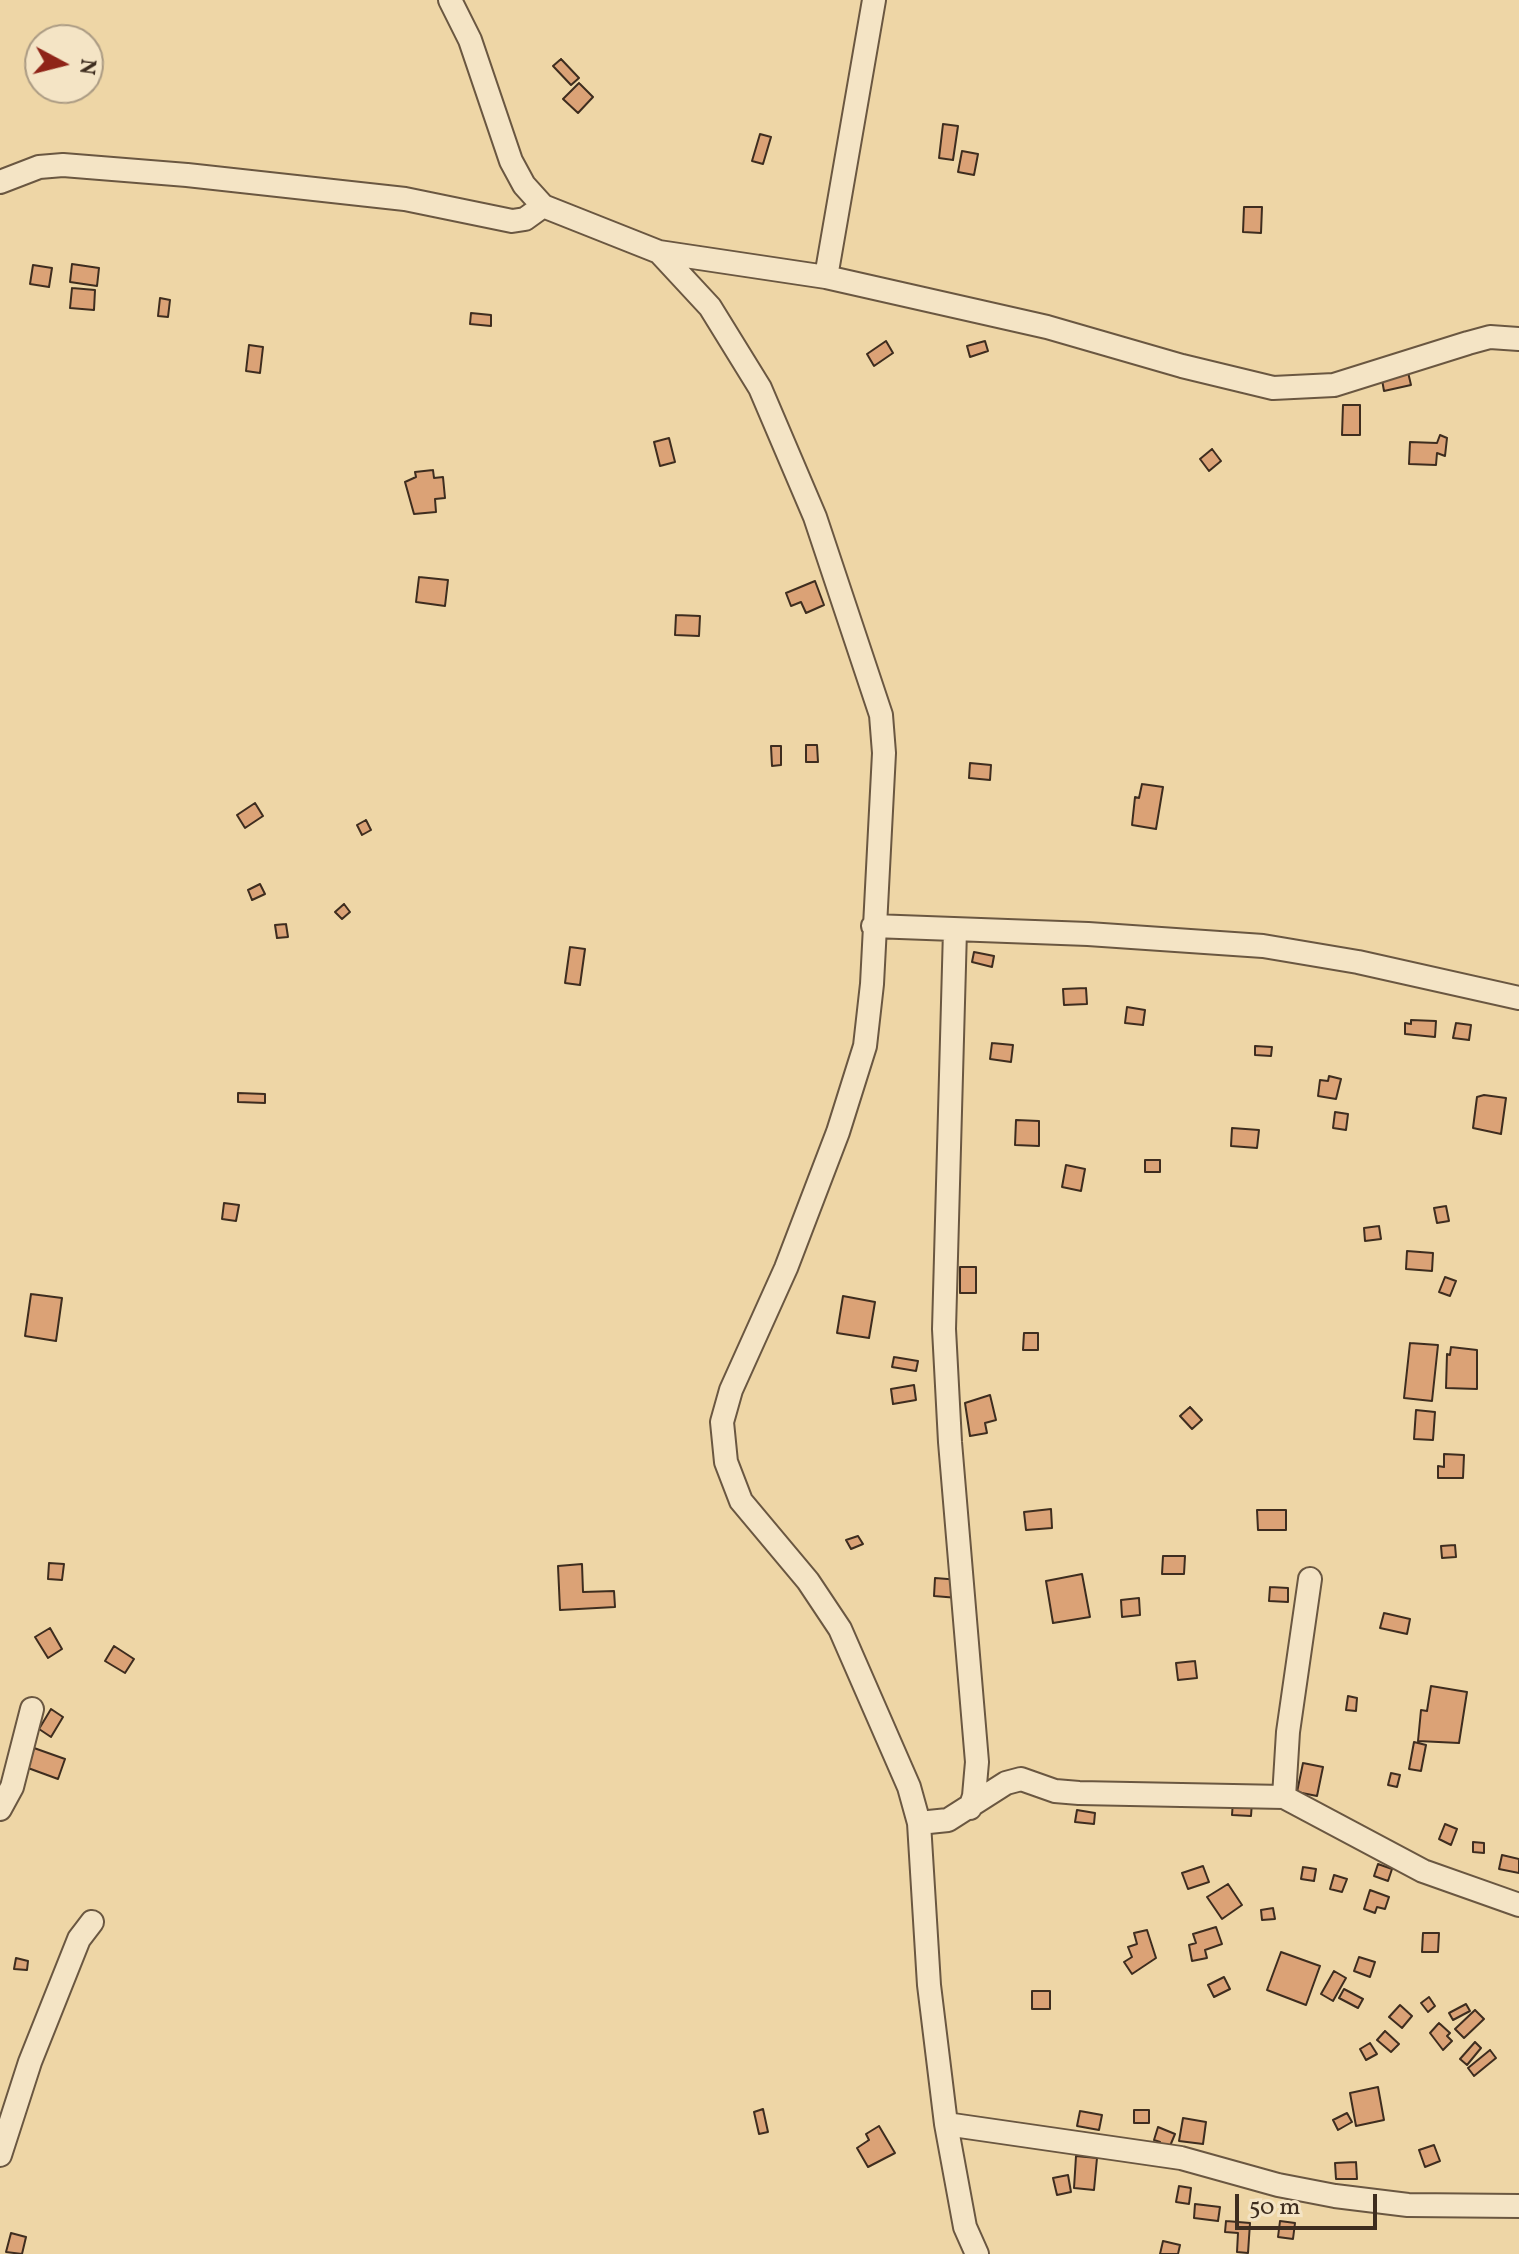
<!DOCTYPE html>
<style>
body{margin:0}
#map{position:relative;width:1519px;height:2254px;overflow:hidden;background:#eed6a6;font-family:Vollkorn,serif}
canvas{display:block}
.north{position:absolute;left:24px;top:24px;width:80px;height:80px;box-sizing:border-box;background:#f4e4c5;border:2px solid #ab9b83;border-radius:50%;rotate:97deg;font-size:22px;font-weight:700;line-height:32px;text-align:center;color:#3e2d1f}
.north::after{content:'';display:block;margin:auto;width:28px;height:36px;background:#8f2418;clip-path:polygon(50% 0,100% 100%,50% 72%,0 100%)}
.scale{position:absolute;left:1235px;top:2194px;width:142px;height:36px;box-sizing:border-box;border:4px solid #3e2d1f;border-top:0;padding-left:10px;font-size:24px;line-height:28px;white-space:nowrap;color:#3e2d1f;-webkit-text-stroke:6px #f4e4c5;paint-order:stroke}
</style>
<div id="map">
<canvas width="1519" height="2254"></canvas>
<div class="north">N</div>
<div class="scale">50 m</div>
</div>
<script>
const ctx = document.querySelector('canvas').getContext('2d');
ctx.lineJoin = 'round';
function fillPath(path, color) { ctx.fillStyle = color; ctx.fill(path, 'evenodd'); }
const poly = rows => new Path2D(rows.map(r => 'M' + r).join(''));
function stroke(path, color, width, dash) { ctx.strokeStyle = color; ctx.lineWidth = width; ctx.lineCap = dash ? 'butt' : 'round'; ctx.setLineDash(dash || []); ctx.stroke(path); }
const building = poly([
 [561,59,579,78,571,85,553,66,561,59],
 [579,83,593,97,578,113,563,99,579,83],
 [943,124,958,126,953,160,939,158,943,124],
 [760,134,771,137,763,164,752,161,760,134],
 [962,151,978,154,974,175,958,172,962,151],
 [1244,207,1262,207,1261,233,1243,232,1244,207],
 [72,264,99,268,97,286,70,282,72,264],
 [33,265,52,268,49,287,30,284,33,265],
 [72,288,95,290,94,310,70,308,72,288],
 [160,298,170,300,168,317,158,316,160,298],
 [471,313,491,315,491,326,470,324,471,313],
 [886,341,893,353,874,366,867,354,886,341],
 [985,341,988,351,970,357,967,346,985,341],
 [249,345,263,347,260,373,246,371,249,345],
 [1407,368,1411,385,1384,391,1381,374,1407,368],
 [1343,405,1360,405,1360,435,1342,435,1343,405],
 [1440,435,1447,438,1445,456,1437,453,1436,465,1409,464,1410,442,1437,443,1440,435],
 [669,438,675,462,660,466,654,442,669,438],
 [1212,449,1221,461,1209,471,1200,459,1212,449],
 [433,470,434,478,443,477,445,498,435,499,436,512,414,514,405,482,416,477,415,472,433,470],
 [419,577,448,580,445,606,416,602,419,577],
 [815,581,824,605,806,613,801,602,791,606,786,593,815,581],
 [676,615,700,616,699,636,675,635,676,615],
 [806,745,817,745,818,762,806,762,806,745],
 [771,746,781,746,781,765,772,766,771,746],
 [970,763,991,765,990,780,969,778,970,763],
 [1142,784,1163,787,1156,829,1132,825,1135,797,1139,798,1142,784],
 [255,803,263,816,245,828,237,815,255,803],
 [366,820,371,830,362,835,357,825,366,820],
 [260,884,265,894,252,900,248,890,260,884],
 [344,904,350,912,342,919,335,912,344,904],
 [286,924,288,937,277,938,275,925,286,924],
 [570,947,585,949,580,985,565,983,570,947],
 [974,952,994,956,992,967,972,962,974,952],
 [1086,988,1087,1004,1064,1005,1063,989,1086,988],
 [1127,1007,1145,1010,1143,1025,1125,1023,1127,1007],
 [1411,1020,1436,1021,1435,1037,1405,1034,1405,1023,1411,1024,1411,1020],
 [1456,1023,1471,1025,1469,1040,1453,1038,1456,1023],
 [992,1043,1013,1045,1011,1062,990,1059,992,1043],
 [1255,1046,1272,1047,1271,1056,1255,1055,1255,1046],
 [1329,1076,1341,1079,1336,1099,1318,1096,1320,1080,1328,1081,1329,1076],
 [238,1093,265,1094,265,1103,238,1102,238,1093],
 [1484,1095,1506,1098,1501,1134,1473,1128,1477,1097,1484,1095],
 [1335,1112,1348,1114,1346,1130,1333,1128,1335,1112],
 [1016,1120,1039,1121,1039,1146,1015,1145,1016,1120],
 [1232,1128,1259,1130,1257,1148,1231,1146,1232,1128],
 [1145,1160,1160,1160,1160,1172,1145,1172,1145,1160],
 [1066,1165,1085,1169,1081,1191,1062,1187,1066,1165],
 [224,1203,239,1205,236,1221,222,1219,224,1203],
 [1446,1206,1449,1221,1437,1223,1434,1208,1446,1206],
 [1379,1226,1381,1239,1365,1241,1364,1228,1379,1226],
 [1407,1251,1433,1253,1432,1271,1406,1269,1407,1251],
 [960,1267,976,1267,976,1293,960,1293,960,1267],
 [1445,1277,1456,1281,1450,1296,1439,1292,1445,1277],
 [31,1294,62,1298,56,1341,25,1336,31,1294],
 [843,1296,875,1302,869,1338,837,1333,843,1296],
 [1024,1333,1038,1333,1038,1350,1023,1350,1024,1333],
 [1410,1343,1438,1345,1432,1401,1404,1398,1410,1343],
 [1451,1347,1477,1350,1477,1389,1446,1388,1447,1354,1450,1355,1451,1347],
 [894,1357,918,1361,916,1371,892,1367,894,1357],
 [914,1385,916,1400,893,1404,891,1389,914,1385],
 [990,1395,996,1420,985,1423,987,1433,970,1436,965,1403,990,1395],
 [1190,1407,1202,1420,1192,1429,1180,1416,1190,1407],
 [1416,1410,1435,1412,1433,1440,1414,1439,1416,1410],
 [1444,1454,1464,1455,1463,1478,1438,1478,1438,1466,1444,1467,1444,1454],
 [1051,1509,1052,1528,1026,1530,1024,1512,1051,1509],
 [1257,1510,1286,1510,1286,1530,1258,1530,1257,1510],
 [858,1536,863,1544,851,1549,846,1540,858,1536],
 [1455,1545,1456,1557,1442,1558,1441,1546,1455,1545],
 [1163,1556,1185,1556,1184,1574,1162,1574,1163,1556],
 [49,1563,64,1564,62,1580,48,1579,49,1563],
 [582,1564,583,1592,614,1591,615,1607,560,1610,558,1566,582,1564],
 [1082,1574,1090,1617,1053,1623,1046,1581,1082,1574],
 [935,1578,960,1580,958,1598,934,1596,935,1578],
 [1270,1587,1288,1588,1288,1602,1269,1601,1270,1587],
 [1139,1598,1140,1615,1122,1617,1121,1600,1139,1598],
 [1384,1613,1410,1619,1407,1634,1380,1628,1384,1613],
 [50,1628,62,1649,48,1658,35,1637,50,1628],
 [114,1646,134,1659,125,1673,105,1661,114,1646],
 [1195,1661,1197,1678,1178,1680,1176,1663,1195,1661],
 [1431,1686,1467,1692,1459,1743,1418,1741,1421,1710,1427,1711,1431,1686],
 [1348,1696,1357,1698,1356,1711,1346,1710,1348,1696],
 [51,1709,63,1717,51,1737,39,1729,51,1709],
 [1414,1742,1426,1745,1421,1771,1409,1769,1414,1742],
 [34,1748,65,1759,58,1779,28,1768,34,1748],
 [1303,1763,1323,1767,1317,1796,1297,1792,1303,1763],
 [1391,1773,1400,1775,1397,1787,1388,1785,1391,1773],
 [1233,1801,1252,1802,1251,1816,1232,1815,1233,1801],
 [1077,1810,1095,1813,1094,1824,1075,1822,1077,1810],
 [1445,1824,1457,1829,1451,1845,1439,1839,1445,1824],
 [1473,1842,1484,1843,1484,1853,1473,1852,1473,1842],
 [1502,1855,1519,1859,1519,1873,1499,1869,1502,1855],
 [1378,1864,1392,1869,1388,1881,1374,1876,1378,1864],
 [1203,1866,1209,1882,1188,1889,1182,1873,1203,1866],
 [1303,1867,1316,1869,1314,1881,1301,1879,1303,1867],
 [1334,1875,1347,1879,1342,1892,1330,1889,1334,1875],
 [1228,1884,1242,1905,1222,1919,1207,1897,1228,1884],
 [1370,1890,1389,1897,1385,1909,1377,1907,1375,1913,1364,1909,1370,1890],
 [1273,1908,1275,1919,1262,1920,1261,1910,1273,1908],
 [1216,1927,1222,1944,1205,1950,1207,1958,1192,1961,1189,1945,1196,1943,1193,1934,1216,1927],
 [1147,1930,1156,1958,1132,1974,1124,1962,1132,1957,1128,1947,1137,1944,1134,1933,1147,1930],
 [1423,1933,1439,1933,1438,1952,1422,1952,1423,1933],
 [1281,1952,1320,1966,1306,2005,1267,1990,1281,1952],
 [1359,1957,1375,1962,1370,1977,1354,1971,1359,1957],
 [16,1958,28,1961,27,1970,14,1969,16,1958],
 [1334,1971,1346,1978,1333,2001,1321,1994,1334,1971],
 [1224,1977,1230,1989,1214,1997,1208,1985,1224,1977],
 [1344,1989,1363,1999,1358,2008,1339,1998,1344,1989],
 [1032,1991,1050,1991,1050,2009,1032,2009,1032,1991],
 [1429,1997,1435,2006,1428,2012,1421,2003,1429,1997],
 [1466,2004,1470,2011,1453,2020,1449,2013,1466,2004],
 [1400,2005,1412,2016,1402,2028,1389,2017,1400,2005],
 [1475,2010,1484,2019,1464,2038,1455,2029,1475,2010],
 [1439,2023,1450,2033,1447,2036,1452,2041,1443,2050,1430,2033,1439,2023],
 [1385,2031,1399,2044,1391,2052,1377,2040,1385,2031],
 [1475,2042,1481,2048,1467,2065,1460,2059,1475,2042],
 [1370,2043,1377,2054,1366,2060,1360,2049,1370,2043],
 [1490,2050,1496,2058,1474,2076,1468,2068,1490,2050],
 [1378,2087,1384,2120,1356,2126,1350,2093,1378,2087],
 [763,2109,768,2132,759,2134,754,2112,763,2109],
 [1134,2110,1149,2110,1149,2123,1134,2123,1134,2110],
 [1080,2111,1102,2115,1099,2130,1077,2126,1080,2111],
 [1347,2113,1352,2122,1338,2130,1333,2120,1347,2113],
 [1183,2118,1206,2122,1203,2144,1179,2141,1183,2118],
 [879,2126,895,2153,868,2167,857,2148,869,2140,866,2134,879,2126],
 [1158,2127,1175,2134,1170,2146,1157,2151,1160,2142,1154,2140,1158,2127],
 [1434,2145,1440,2161,1425,2167,1419,2150,1434,2145],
 [1076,2156,1097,2158,1094,2190,1074,2188,1076,2156],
 [1356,2162,1357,2179,1336,2179,1335,2163,1356,2162],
 [1068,2175,1071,2192,1057,2195,1053,2178,1068,2175],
 [1179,2186,1191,2188,1189,2204,1176,2202,1179,2186],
 [1195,2204,1220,2207,1218,2221,1194,2218,1195,2204],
 [1226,2221,1250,2223,1248,2253,1237,2252,1238,2233,1225,2232,1226,2221],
 [1280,2221,1295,2223,1293,2239,1278,2237,1280,2221],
 [11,2233,26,2237,22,2254,6,2252,11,2233],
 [1163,2241,1180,2245,1178,2254,1160,2254,1163,2241]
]);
const street = poly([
 [450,0,470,40,511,161,524,185,543,206,659,252,710,307,760,388,815,517,881,715,884,753,872,984,865,1046,838,1132,786,1268,731,1390,722,1422,726,1462,741,1501,808,1581,840,1629,909,1787,919,1823,929,1985,946,2124,965,2227,977,2254],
 [0,182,39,167,63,165,187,175,405,199,512,221,525,219,543,206],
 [659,252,826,277,1047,327,1182,366,1273,388,1334,385,1468,343,1490,337,1519,339],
 [826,277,874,0],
 [873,926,1088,934,1263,946,1358,962,1519,998],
 [955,930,944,1329,950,1442,977,1762,974,1796,970,1808],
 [1284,1797,1288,1732,1310,1579],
 [0,1809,12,1787,32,1709],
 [919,1823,948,1820,1006,1783,1021,1779,1055,1791,1079,1793,1284,1797,1423,1871,1519,1905],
 [946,2124,1181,2158,1278,2185,1335,2196,1408,2205,1519,2206],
 [0,2155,30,2062,79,1939,92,1922]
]);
fillPath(building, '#dba276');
stroke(building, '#3e2d1f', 2);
stroke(street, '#6a5741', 26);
stroke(street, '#f4e4c5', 22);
</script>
